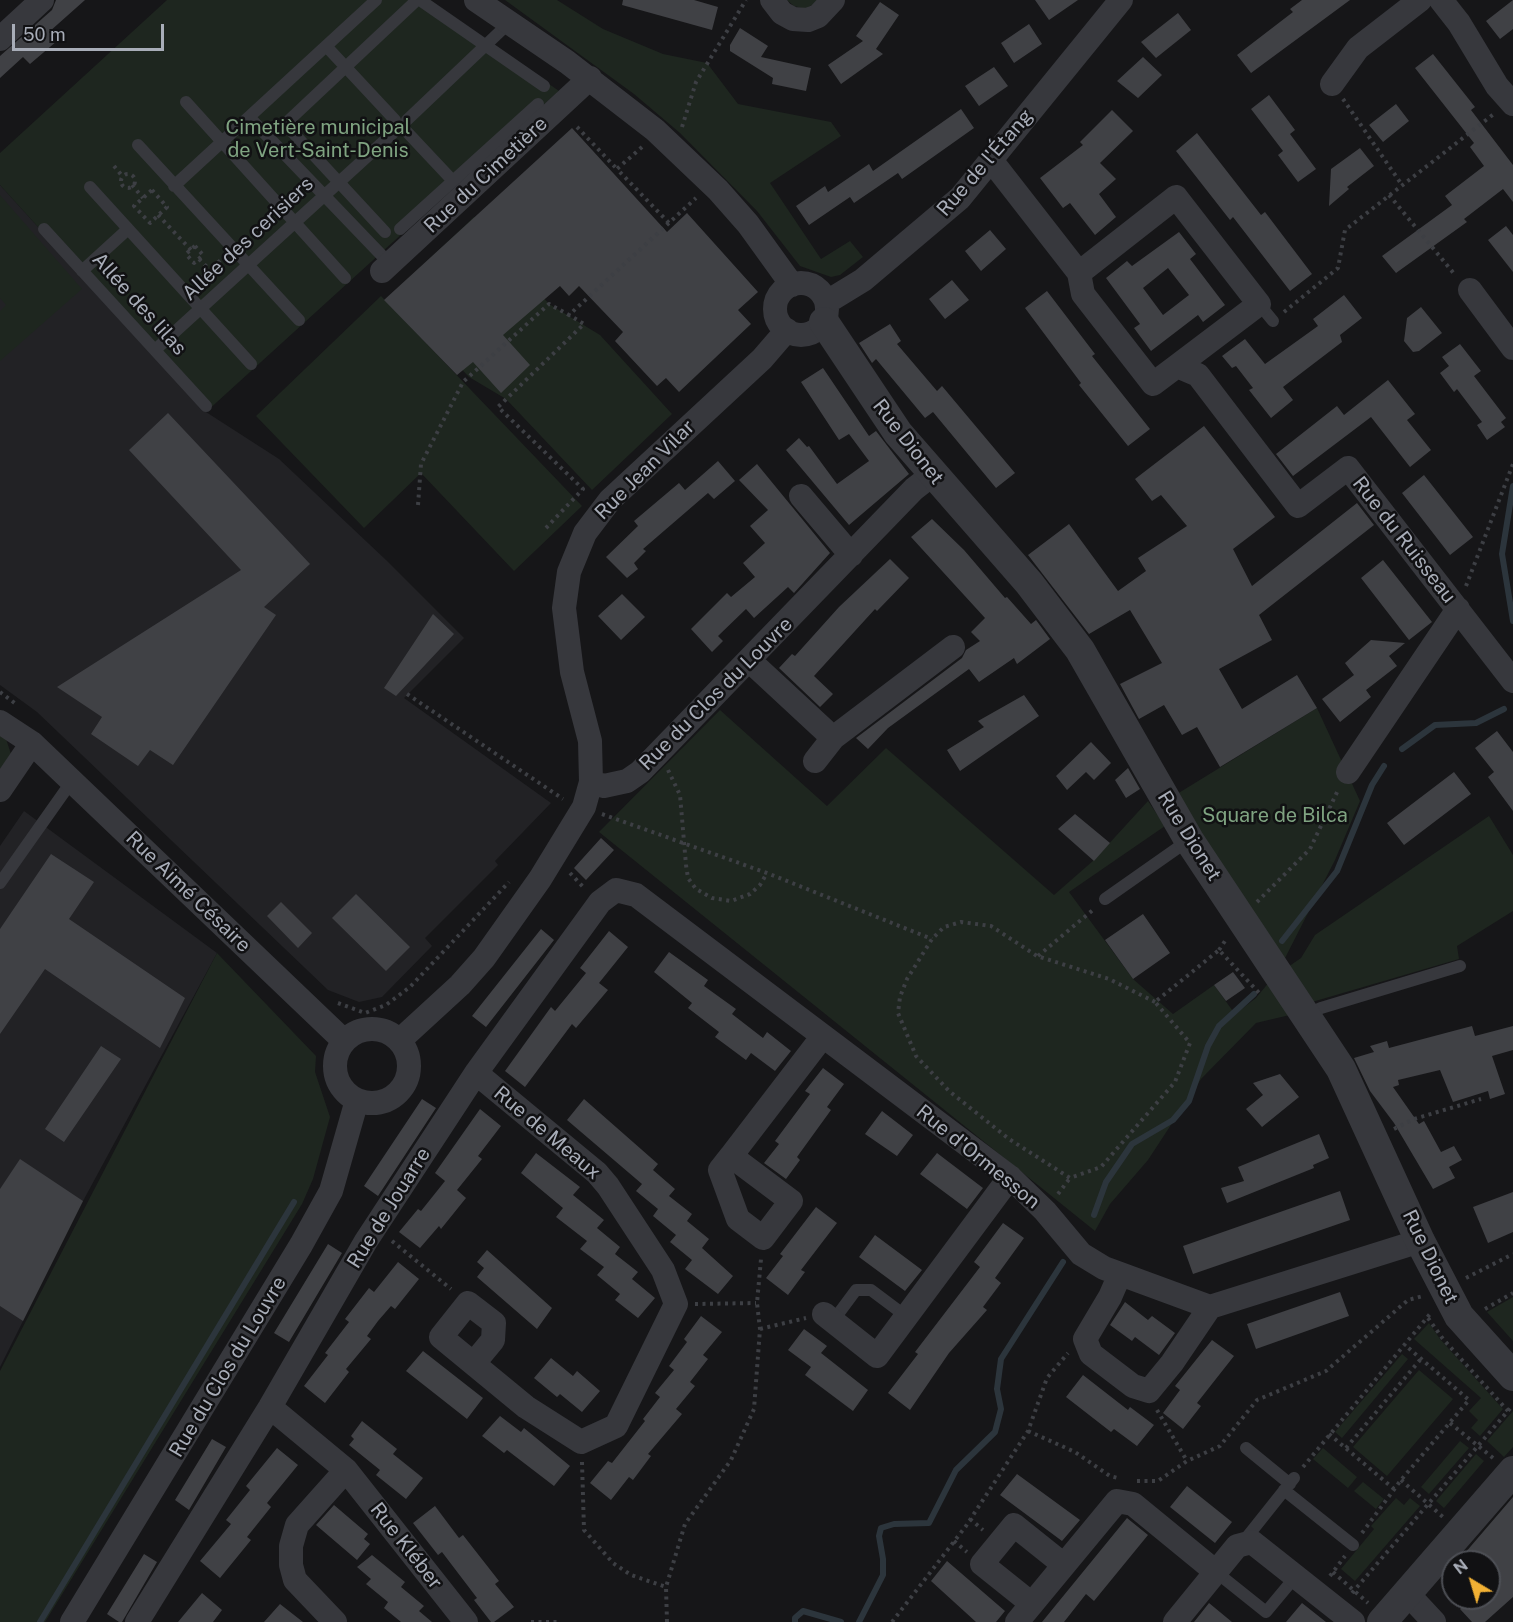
<!DOCTYPE html>
<meta charset="utf-8">
<style>
body{margin:0}
#map{position:relative;width:1513px;height:1622px;overflow:hidden;background:#161618;font-family:"Public Sans",sans-serif}
canvas{display:block}
.north{position:absolute;left:1441px;top:1550px;width:60px;height:60px;box-sizing:border-box;background:#111113;border:2px solid #4d4f55;border-radius:50%;rotate:322deg;font-size:16px;font-weight:700;line-height:24px;text-align:center;color:#a8adb8}
.north::after{content:'';display:block;margin:auto;width:21px;height:27px;background:#f2b134;clip-path:polygon(50% 0,100% 100%,50% 72%,0 100%)}
.scale{position:absolute;left:12px;top:24px;width:152px;height:27px;box-sizing:border-box;border:3px solid #a8adb8;border-top:0;padding-left:8px;font-size:18px;line-height:21px;white-space:nowrap;color:#a8adb8;-webkit-text-stroke:4px #111113;paint-order:stroke}
</style>
<div id="map">
<canvas width="1513" height="1622"></canvas>
<div class="north">N</div>
<div class="scale">50 m</div>
</div>
<script>
const ctx = document.querySelector('canvas').getContext('2d');
ctx.lineJoin = 'round';
function fillPath(path, color) { ctx.fillStyle = color; ctx.fill(path, 'evenodd'); }
const poly = rows => new Path2D(rows.map(r => 'M' + r).join(''));
function stroke(path, color, width, dash) { ctx.strokeStyle = color; ctx.lineWidth = width; ctx.lineCap = dash ? 'butt' : 'round'; ctx.setLineDash(dash || []); ctx.stroke(path); }
function drawText(font, color, halo, rows, align = 'center') {
  ctx.font = font + ' "Public Sans",sans-serif'; ctx.lineWidth = 5; ctx.setLineDash([]); ctx.textBaseline = 'middle'; ctx.strokeStyle = halo; ctx.fillStyle = color; for (const [text, x, y, turn = 0] of rows) {
    ctx.save(); ctx.translate(x, y); ctx.rotate((+turn || 0) * Math.PI / 180); ctx.textAlign = isNaN(turn) ? turn : align; if (halo) ctx.strokeText(text, 0, 0); ctx.fillText(text, 0, 0); ctx.restore();
  }
}
const built = poly([
 [0,185,206,412,279,459,386,560,464,638,404,698,551,803,495,861,498,865,425,938,432,946,382,997,359,1002,328,990,37,712,0,685],
 [24,811,217,953,83,1201,0,1367,0,846]
]);
const green = poly([
 [167,0,430,0,559,91,206,412,0,185,0,153],
 [505,0,557,0,603,29,663,54,707,63,738,104,831,122,841,136,770,183,821,259,850,241,863,257,840,275,831,277,800,266,757,211,680,133,634,94],
 [787,0,820,0,806,9,794,6],
 [0,195,82,289,0,361,0,311,6,305,0,298],
 [474,217,549,304,600,335,672,414,592,490,506,399,469,377,391,295],
 [381,296,582,506,514,571,421,473,364,528,256,416],
 [1317,708,1360,801,1335,860,1283,962,1177,794],
 [720,710,827,806,886,748,1054,895,1094,860,1148,801,1165,826,1069,892,1133,979,1173,1014,1214,985,1235,1014,1256,998,1270,981,1294,1014,1256,1023,1201,1079,1148,1160,1110,1204,1095,1231,599,832],
 [0,734,6,739,11,754,0,770],
 [1489,816,1513,855,1513,911,1457,946,1459,959,1312,1002,1288,967,1301,958,1315,935],
 [217,953,316,1056,315,1072,330,1117,313,1179,302,1204,45,1622,0,1622,0,1371],
 [1513,1297,1513,1341,1487,1312],
 [1429,1323,1440,1339,1503,1409,1480,1436,1471,1428,1478,1420,1469,1411,1481,1398,1414,1339],
 [1402,1354,1408,1359,1342,1438,1335,1432],
 [1419,1370,1453,1399,1387,1476,1353,1447],
 [1513,1411,1513,1447,1504,1457,1487,1441],
 [1460,1441,1469,1448,1429,1494,1421,1487],
 [1323,1448,1357,1477,1348,1488,1313,1459],
 [1476,1454,1484,1461,1444,1508,1436,1501],
 [1363,1482,1384,1499,1376,1509,1354,1491],
 [1396,1498,1404,1505,1410,1498,1420,1506,1355,1581,1341,1569,1374,1529,1371,1526]
]);
const stream = poly([
 [1513,486,1502,554,1513,621],
 [1402,749,1435,725,1476,723,1504,709],
 [1282,941,1337,871,1372,785,1384,766],
 [1094,1215,1106,1182,1132,1144,1173,1120,1189,1101,1208,1046,1219,1026,1254,994],
 [40,1622,294,1202],
 [795,1622,795,1618,803,1611,841,1622],
 [859,1622,883,1575,883,1559,879,1536,881,1528,894,1524,929,1523,956,1470,995,1432,1001,1409,997,1389,1001,1359,1063,1262]
]);
const building = poly([
 [56,0,85,0,49,32,57,41,30,64,23,57,0,78,0,56,52,10],
 [623,0,694,0,718,7,712,30,622,5],
 [1035,0,1078,0,1049,20],
 [1302,0,1350,0,1251,73,1237,55,1293,12,1290,9],
 [1513,0,1513,29,1500,39,1486,21],
 [880,2,899,15,876,49,883,54,841,84,828,65,863,41,856,36],
 [1178,13,1191,30,1156,58,1141,42],
 [1029,24,1042,44,1014,63,1001,43],
 [740,28,768,46,761,57,811,68,806,91,772,84,773,78,730,51,730,45],
 [1433,54,1475,107,1471,110,1513,165,1513,202,1503,189,1464,219,1467,222,1396,273,1382,256,1452,205,1445,196,1484,166,1470,147,1474,143,1415,68],
 [1143,57,1162,75,1138,98,1117,81],
 [994,67,1008,86,979,106,965,86],
 [1269,95,1295,130,1290,134,1316,169,1298,182,1278,155,1283,151,1251,109],
 [1396,104,1409,121,1383,142,1369,125],
 [961,109,974,128,902,179,898,173,854,203,850,197,809,225,796,206,825,186,828,192,869,164,873,171],
 [1112,110,1133,131,1100,163,1116,179,1099,194,1116,217,1095,235,1070,203,1063,208,1040,178,1083,145,1080,142],
 [572,128,667,232,687,213,758,292,738,310,751,324,679,392,666,378,657,386,615,341,623,332,579,286,569,296,560,286,503,335,530,365,501,393,473,362,457,375,384,300],
 [1197,133,1261,215,1265,212,1312,274,1290,291,1233,217,1230,220,1176,151],
 [1360,148,1374,166,1347,187,1349,189,1329,206,1331,169],
 [1506,226,1513,235,1513,272,1488,240],
 [990,230,1006,249,981,271,965,251],
 [1179,232,1196,254,1190,259,1225,305,1203,322,1198,315,1151,351,1134,328,1140,324,1106,278,1127,261,1132,266],
 [1168,268,1189,295,1163,315,1143,288],
 [952,280,969,300,945,319,929,299],
 [1047,291,1095,354,1092,356,1150,429,1128,446,1079,385,1081,383,1025,308],
 [1344,295,1362,318,1340,335,1342,342,1283,387,1293,400,1271,418,1249,390,1253,388,1236,366,1232,368,1222,356,1245,339,1265,364,1318,326,1313,319],
 [1421,307,1442,333,1419,351,1413,352,1404,341,1407,318],
 [890,324,901,341,897,344,937,391,942,386,1015,473,996,488,933,412,925,418,876,359,872,363,859,343],
 [1460,344,1481,371,1474,376,1506,418,1501,422,1505,427,1487,440,1477,425,1482,422,1457,389,1454,392,1440,373,1449,366,1442,357],
 [823,368,869,436,876,431,909,474,849,525,786,450,799,438,807,447,809,446,837,484,869,461,849,434,839,440,801,382],
 [1388,380,1415,414,1407,420,1431,450,1410,467,1371,417,1293,476,1276,454,1337,406,1344,415],
 [168,413,310,564,264,607,276,615,173,765,150,750,138,766,91,734,102,717,57,687,241,570,129,450],
 [1204,426,1275,517,1233,549,1252,586,1357,503,1374,525,1259,615,1272,640,1219,669,1242,709,1297,675,1317,708,1220,767,1197,727,1182,735,1164,705,1139,719,1120,684,1162,663,1130,610,1089,634,1028,555,1069,524,1118,591,1146,571,1138,558,1187,526,1161,495,1152,501,1135,479],
 [718,461,735,481,714,499,708,493,643,549,646,551,634,563,638,569,627,578,606,557,638,526,634,521,679,483,685,490],
 [757,464,830,553,794,593,788,587,754,618,746,609,718,636,723,641,712,652,691,629,727,593,731,597,755,577,743,563,765,543,750,526,768,510,739,480],
 [1424,475,1473,537,1450,555,1402,493],
 [932,519,964,550,1005,598,1007,597,1031,624,1036,620,1050,639,1017,664,1014,658,979,682,969,669,888,728,868,749,856,738,962,658,966,650,980,641,971,632,985,618,911,537],
 [890,559,909,578,877,611,875,609,814,676,833,694,820,707,779,668,792,654,795,656,839,607],
 [1383,560,1432,622,1409,640,1361,578],
 [622,594,645,617,621,640,598,616],
 [433,614,454,634,396,696,384,688],
 [1371,640,1405,643,1389,656,1397,666,1366,690,1371,697,1340,722,1322,699,1354,675,1345,663],
 [1024,695,1039,716,960,771,947,750,984,727,978,721],
 [1497,731,1513,752,1513,811,1488,777,1494,772,1475,748],
 [1091,742,1111,763,1094,780,1086,772,1067,790,1056,776],
 [1128,768,1140,789,1126,798,1115,780],
 [1454,772,1471,794,1404,845,1387,823],
 [1075,814,1110,843,1094,861,1058,829],
 [601,838,614,850,586,880,574,868],
 [51,854,94,882,69,919,185,998,160,1048,45,969,0,1034,0,929],
 [356,894,410,947,386,971,332,918],
 [281,902,312,933,298,948,267,916],
 [1143,914,1170,953,1133,979,1105,940],
 [541,929,554,940,486,1027,472,1016],
 [609,931,628,947,599,983,608,990,576,1028,572,1024,525,1087,505,1071,551,1007,555,1011,586,973,580,968],
 [669,952,708,980,704,986,736,1009,732,1014,763,1038,767,1032,791,1051,775,1071,751,1053,746,1060,715,1037,719,1032,688,1008,692,1003,654,972],
 [1233,972,1245,988,1226,1001,1214,985],
 [1472,1026,1475,1036,1513,1026,1513,1050,1492,1056,1505,1094,1490,1099,1488,1091,1453,1102,1440,1070,1398,1080,1399,1085,1393,1087,1419,1124,1424,1121,1441,1152,1454,1146,1462,1160,1449,1167,1455,1178,1433,1189,1394,1123,1370,1091,1354,1058,1374,1052,1370,1046,1387,1041,1389,1048],
 [101,1046,121,1059,64,1142,45,1129],
 [823,1068,844,1084,827,1107,831,1110,797,1157,800,1160,786,1179,764,1163,779,1144,775,1141,810,1094,805,1091],
 [1280,1074,1299,1097,1262,1127,1246,1109,1263,1095,1253,1083],
 [422,1099,436,1108,378,1196,364,1186],
 [584,1099,658,1164,653,1170,675,1189,669,1196,692,1214,687,1221,709,1239,702,1248,733,1276,718,1294,685,1269,692,1260,670,1242,676,1235,653,1216,658,1209,636,1191,642,1184,567,1120],
 [480,1109,501,1126,478,1156,482,1159,457,1190,466,1198,441,1229,439,1226,420,1248,399,1232,418,1209,421,1211,445,1181,435,1173],
 [882,1111,913,1135,897,1156,865,1134],
 [1319,1134,1329,1158,1313,1165,1314,1168,1227,1203,1221,1188,1244,1181,1238,1167],
 [536,1153,580,1187,573,1195,604,1220,597,1228,620,1247,615,1254,638,1272,632,1279,655,1298,638,1318,615,1300,620,1294,597,1275,604,1267,580,1249,587,1241,556,1217,563,1208,521,1173],
 [937,1153,983,1188,967,1209,920,1174],
 [20,1159,83,1201,23,1321,0,1306,0,1189],
 [1340,1191,1350,1220,1193,1274,1183,1246],
 [1513,1192,1513,1232,1488,1243,1473,1207],
 [816,1207,837,1223,801,1270,805,1272,788,1295,766,1278,783,1256,780,1254],
 [1003,1223,1024,1238,995,1278,1001,1283,983,1307,987,1310,949,1353,910,1410,888,1393,918,1354,915,1352,980,1267,974,1262],
 [875,1235,922,1270,905,1291,859,1257],
 [328,1244,342,1253,289,1342,274,1333],
 [487,1250,552,1308,537,1329,477,1277,484,1268,477,1262],
 [398,1262,419,1279,395,1309,391,1306,378,1321,367,1336,371,1339,346,1369,349,1372,325,1403,304,1386,328,1355,325,1353,349,1322,345,1319,369,1288,374,1292],
 [1340,1292,1349,1316,1256,1349,1247,1324],
 [1125,1302,1148,1320,1152,1316,1175,1333,1159,1355,1135,1337,1132,1341,1110,1325],
 [701,1316,722,1332,703,1355,708,1359,690,1382,695,1386,676,1409,682,1414,648,1454,651,1456,633,1480,629,1477,611,1500,590,1483,608,1461,612,1463,645,1421,643,1419,660,1397,655,1393,674,1370,669,1366,687,1342,684,1339],
 [804,1329,827,1346,821,1353,868,1390,853,1411,805,1375,811,1367,788,1350],
 [1212,1340,1234,1356,1197,1403,1201,1406,1183,1429,1163,1413,1180,1390,1175,1386],
 [423,1351,483,1398,467,1419,406,1371],
 [551,1358,573,1376,577,1371,600,1391,582,1412,560,1394,557,1397,534,1378],
 [1083,1375,1128,1410,1130,1407,1154,1425,1137,1446,1114,1429,1111,1432,1066,1397],
 [500,1416,521,1432,524,1428,570,1466,554,1486,507,1450,504,1453,482,1436],
 [362,1421,397,1449,393,1454,423,1478,406,1499,376,1475,380,1470,349,1445,354,1439,351,1436],
 [212,1439,226,1447,189,1510,175,1500],
 [277,1448,298,1465,267,1503,271,1507,247,1537,251,1540,220,1578,200,1561,231,1524,226,1520,250,1490,246,1486],
 [1017,1474,1080,1520,1062,1541,1000,1495],
 [1187,1486,1232,1522,1215,1543,1170,1507],
 [1513,1497,1513,1597,1485,1622,1472,1622,1460,1609,1472,1598,1489,1598,1489,1562,1472,1562,1465,1553],
 [334,1505,368,1534,364,1539,370,1544,357,1560,316,1525],
 [435,1506,459,1538,463,1535,499,1581,495,1584,514,1607,494,1622,491,1622,474,1600,477,1598,442,1552,438,1555,413,1523],
 [1127,1518,1148,1535,1094,1601,1086,1594,1064,1622,1042,1622],
 [144,1554,157,1562,122,1622,119,1622,107,1614],
 [372,1555,405,1582,401,1587,424,1606,419,1611,432,1622,401,1622,384,1608,388,1602,366,1584,371,1579,357,1567],
 [947,1561,1005,1611,996,1622,976,1622,931,1581],
 [202,1593,222,1610,213,1622,178,1622],
 [1209,1603,1232,1622,1194,1622],
 [1302,1603,1326,1622,1286,1622],
 [280,1604,303,1622,264,1622]
]);
const path = poly([
 [1343,99,1402,185],
 [577,127,617,169],
 [682,127,696,82,746,0],
 [642,147,617,169,669,223],
 [114,166,123,177],
 '121 181a7 7 0 1 1 14 0a7 7 0 1 1-14 0Z',
 [132,185,143,198],
 [152,190,167,207,150,223,134,206,152,190],
 [1389,195,1456,276],
 [158,215,191,250],
 [195,246,203,255,194,263,186,254,195,246],
 [199,259,211,271],
 [196,283,224,257],
 [1284,312,1338,268,1345,230,1495,113],
 [418,505,421,464,463,382,549,304,569,315,696,198],
 [546,528,583,489,498,407,584,324,569,315],
 [1466,586,1513,464],
 [0,692,16,704],
 [407,694,563,799],
 [668,770,680,795,686,865,688,878,696,889,712,898,731,901,750,894,760,885,767,873],
 [602,814,767,873,932,939],
 [570,873,585,889],
 [1257,902,1310,849,1339,788],
 [1219,950,1227,938],
 [1038,956,1094,909],
 [1155,1002,1109,979,1037,956,991,926,961,922,944,927,932,939,907,979,900,997,898,1013,916,1056,949,1091,1009,1139,1070,1178,1101,1167,1175,1082,1190,1043,1155,1002,1219,950,1260,994],
 [338,1003,365,1013,386,1005,410,987,509,882],
 [1394,1129,1414,1119,1481,1099],
 [1058,1194,1070,1178],
 [392,1241,451,1289],
 [1466,1278,1513,1254],
 [695,1304,756,1303],
 [1485,1309,1513,1293],
 [1428,1318,1443,1339,1508,1411],
 [760,1329,806,1318],
 [1157,1410,1187,1461],
 [1450,1423,1493,1458],
 [1028,1431,1075,1452,1110,1476,1118,1478],
 [1329,1434,1394,1489],
 [1346,1448,1420,1360],
 [582,1462,584,1530,613,1563,631,1575,666,1587],
 [1303,1467,1430,1314],
 [1401,1480,1443,1517],
 [1137,1481,1158,1481,1187,1461,1220,1446,1257,1400,1326,1371,1408,1300,1423,1296],
 [970,1519,983,1530],
 [1362,1533,1401,1480,1469,1400,1405,1345],
 [954,1541,967,1552],
 [1333,1572,1368,1603],
 [1330,1576,1345,1556],
 [1352,1593,1513,1405],
 [531,1622,559,1622],
 [667,1622,666,1587,685,1524,731,1460,754,1409,760,1329,757,1303,761,1259],
 [892,1622,966,1526,1028,1431,1047,1378,1068,1353]
]);
const service = poly([
 [420,0,544,86],
 [326,46,395,120],
 [186,102,345,278],
 [249,117,390,264],
 [407,120,509,23],
 [407,132,453,181],
 [138,145,299,320],
 [174,186,376,0],
 [90,187,251,364],
 [44,229,206,406],
 [400,229,538,104],
 [385,232,285,124,417,0],
 [82,271,128,229],
 [1259,304,1273,321],
 [155,350,394,132],
 [0,883,72,781],
 [1105,899,1189,840],
 [1306,1015,1321,1008,1460,966],
 [833,1321,856,1290,871,1290,907,1317],
 [1246,1448,1290,1484],
 [1284,1490,1353,1545],
 [1243,1542,1294,1478],
 [1216,1572,1266,1612,1296,1576]
]);
const minor = poly([
 [476,0,567,62,655,130,718,190,748,224,792,285],
 [772,0,782,13,793,19,808,20,818,16,833,0],
 [1441,0,1459,23,1497,86,1513,104],
 [0,39,42,0],
 [1332,84,1358,48,1420,0],
 [991,160,1079,273,1083,294,1153,384,1177,366,1198,375,1298,506,1348,468,1513,681],
 [382,271,590,78],
 [1079,273,1176,197,1259,304,1177,366],
 '775 309a26 26 0 1 1 52 0a26 26 0 1 1-52 0Z',
 [1470,290,1513,348],
 [827,302,863,280,960,198,1121,0],
 [801,496,851,555],
 [750,661,833,738,953,647],
 [0,722,32,743,344,1041],
 [815,761,833,738],
 [1348,772,1458,609],
 [591,782,604,786,627,781,640,772,914,489,932,475],
 [0,790,32,743],
 '335 1066a37 37 0 1 1 74 0a37 37 0 1 1-74 0Z',
 [399,1041,460,985,484,958,540,879,584,807,591,782,590,741,572,672,564,608,569,572,585,533,610,500,762,359,787,330],
 [731,1156,720,1170,738,1219,763,1238,791,1201,731,1156,823,1036],
 [1120,1274,1110,1297,1085,1339,1091,1354,1133,1386,1149,1391,1172,1363,1210,1307],
 [824,1314,877,1356,1010,1177],
 [474,1363,493,1340,494,1323,468,1303,441,1337,526,1407,581,1442,616,1426,676,1304,663,1270,608,1186,597,1173,476,1073],
 [270,1407,346,1470,466,1622],
 [1407,1593,1434,1622],
 [1032,1604,982,1564,1014,1525,1064,1565],
 [72,1622,301,1245,331,1191,357,1100],
 [137,1622,270,1407,366,1241,476,1073,600,902,616,890,636,895,1010,1177,1045,1211,1081,1254,1104,1268,1210,1307,1420,1241],
 [335,1622,295,1580,291,1565,291,1546,297,1525,346,1470],
 [1017,1622,1117,1501,1133,1504,1216,1572],
 [1175,1622,1237,1546,1252,1542,1353,1622]
]);
const tertiary = poly([
 [824,322,898,433,1029,583,1080,650,1189,840,1341,1069,1420,1241,1459,1316,1513,1376],
 [1382,1622,1513,1471]
]);
const parkNames = [
 ["Cimetière municipal",318,128],
 ["de Vert-Saint-Denis",318,151],
 ["Square de Bilca",1275,816]
];
const streetNames = [
 ["Rue de l'Étang",985,163,-49],
 ["Rue du Cimetière",486,175,-43],
 ["Allée des cerisiers",248,239,-43],
 ["Allée des lilas",139,304,48],
 ["Rue Dionet",908,442,52],
 ["Rue Jean Vilar",645,470,-45],
 ["Rue du Ruisseau",1404,540,52],
 ["Rue du Clos du Louvre",716,694,-45],
 ["Rue Dionet",1189,836,58],
 ["Rue Aimé Césaire",188,892,44],
 ["Rue de Meaux",547,1133,40],
 ["Rue d'Ormesson",978,1157,39],
 ["Rue de Jouarre",389,1208,-58],
 ["Rue Dionet",1430,1257,64],
 ["Rue du Clos du Louvre",228,1367,-59],
 ["Rue Kléber",406,1546,52]
];
fillPath(built, '#222225');
fillPath(green, '#1e261f');
stroke(stream, '#2c353c', 6);
fillPath(building, '#404145');
stroke(path, '#3d3f44', 4, [3, 4.5]);
stroke(service, '#37383d', 12);
stroke(minor, '#37383d', 24);
stroke(tertiary, '#37383d', 30);
drawText('20px', '#7fa381', '#111113', parkNames);
drawText('20px', '#a8adb8', '#111113', streetNames);
</script>
